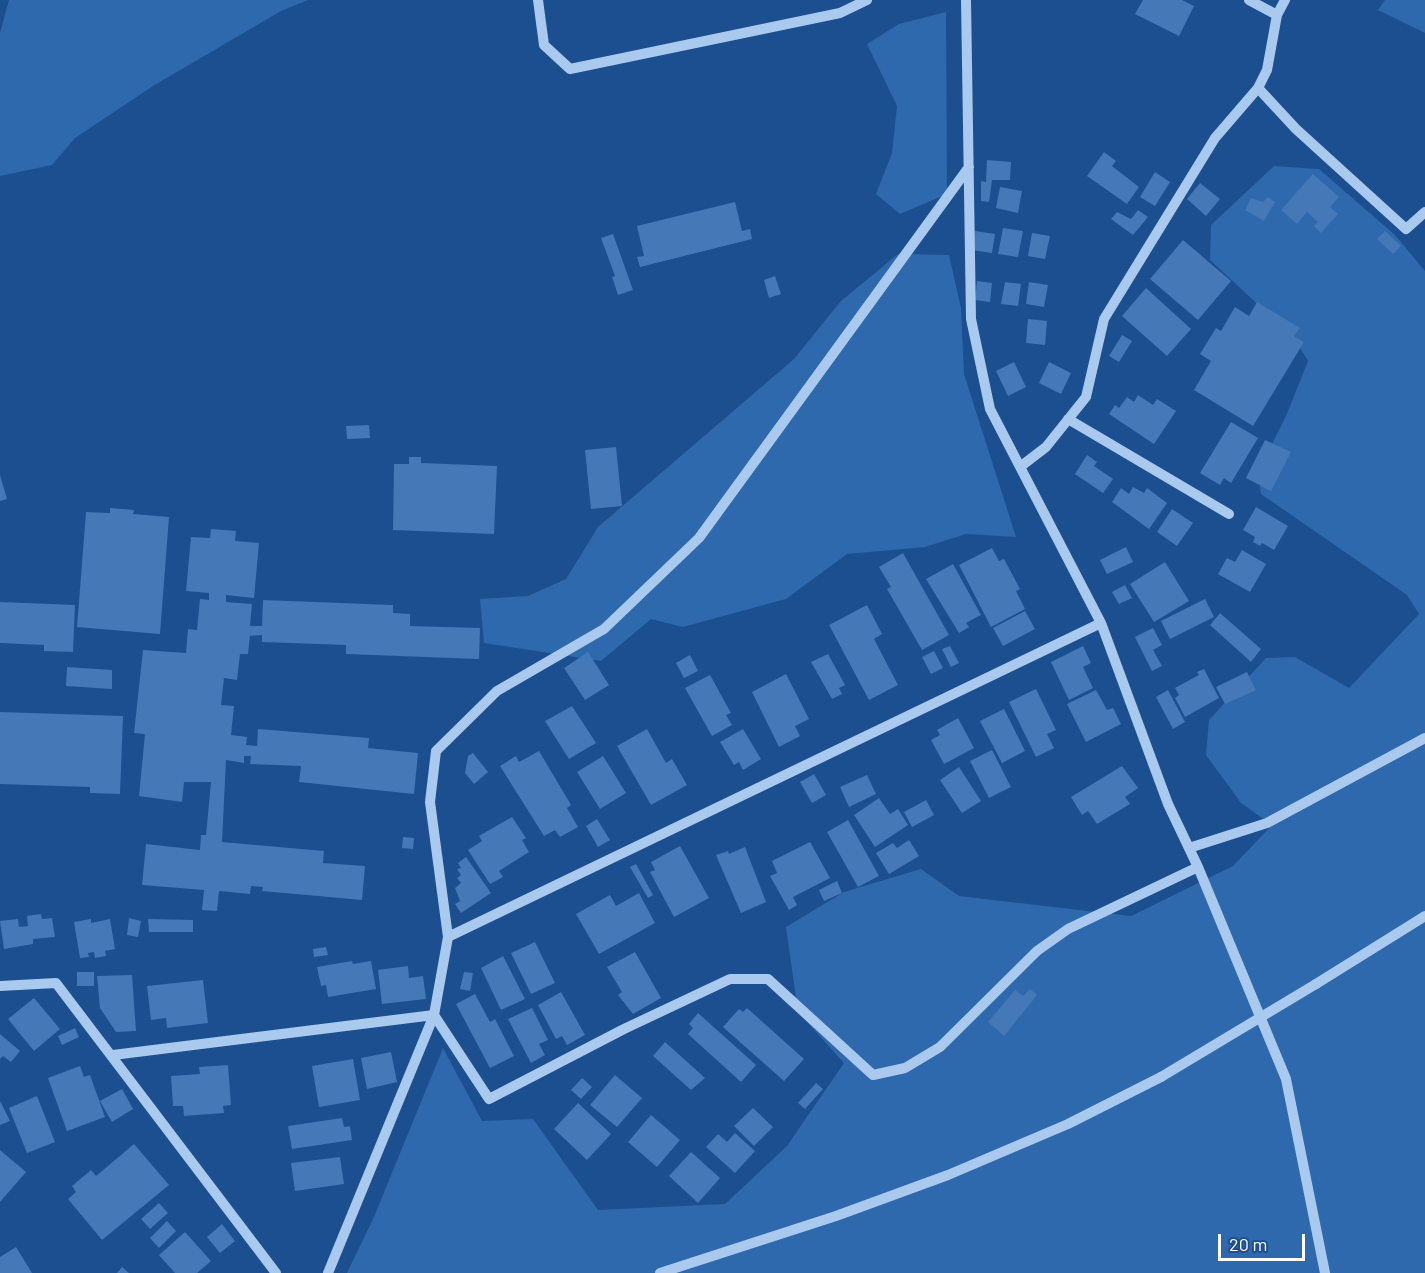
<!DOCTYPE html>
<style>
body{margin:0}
#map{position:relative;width:1425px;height:1273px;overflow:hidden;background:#1b4f8f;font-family:Barlow,sans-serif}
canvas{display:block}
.scale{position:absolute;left:1218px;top:1234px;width:87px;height:27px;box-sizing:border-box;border:3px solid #fff;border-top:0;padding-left:8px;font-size:18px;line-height:21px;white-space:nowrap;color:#fff;-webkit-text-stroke:4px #1b4f8f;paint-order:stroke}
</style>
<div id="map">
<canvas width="1425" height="1273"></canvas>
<div class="scale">20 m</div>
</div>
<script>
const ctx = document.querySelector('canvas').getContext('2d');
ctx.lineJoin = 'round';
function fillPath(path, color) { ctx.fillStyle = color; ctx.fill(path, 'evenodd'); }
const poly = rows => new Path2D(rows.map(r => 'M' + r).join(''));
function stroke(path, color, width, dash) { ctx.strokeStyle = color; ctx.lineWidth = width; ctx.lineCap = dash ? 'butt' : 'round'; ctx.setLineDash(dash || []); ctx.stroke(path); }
const green = poly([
 [9,0,308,0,281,11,153,86,75,138,52,165,0,176,0,33],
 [1385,0,1425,0,1425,33,1378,10],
 [946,12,947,194,900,214,876,194,892,153,897,106,867,44,899,24],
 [1274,166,1319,169,1395,235,1425,271,1425,1273,347,1273,374,1217,443,1048,482,1121,533,1119,598,1210,725,1204,787,1146,844,1063,798,1012,786,927,844,892,921,869,959,896,1131,916,1233,866,1272,825,1241,803,1206,755,1209,720,1266,658,1295,657,1349,688,1419,614,1407,595,1261,494,1258,472,1286,416,1308,361,1294,338,1210,260,1211,225],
 [898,254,949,255,961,308,964,374,1016,537,966,534,925,547,847,554,786,599,683,627,651,619,601,661,484,643,480,599,528,596,566,579,598,527,794,359,841,301]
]);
const building = poly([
 [1143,0,1182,0,1194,6,1179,36,1135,14],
 [1104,152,1116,161,1112,166,1139,187,1127,204,1087,176],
 [987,160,1011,162,1010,180,992,180,989,202,981,201,981,181,986,182],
 [1155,172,1170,182,1155,206,1140,197],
 [1313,174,1339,197,1330,207,1338,214,1321,233,1314,226,1318,222,1307,212,1297,224,1281,210],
 [1200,183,1220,199,1206,216,1187,199],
 [1000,187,1022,191,1018,213,996,208],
 [1268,197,1275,202,1264,221,1245,210,1251,198,1263,202],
 [735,202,742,231,750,229,752,239,640,267,637,257,644,256,637,226],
 [1138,210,1148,217,1133,235,1111,219,1117,212,1131,219],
 [1003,228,1023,231,1018,257,998,254],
 [975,231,995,234,992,253,972,250],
 [1385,231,1401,246,1393,254,1377,239],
 [1032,233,1050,236,1045,259,1028,256],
 [613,234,633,290,618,295,612,277,615,276,601,238],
 [1183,240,1231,281,1198,320,1150,279],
 [775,276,781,294,769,298,764,280],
 [977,281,992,283,990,302,975,300],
 [1005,282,1021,284,1018,306,1001,304],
 [1029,282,1048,285,1044,307,1026,304],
 [1146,288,1191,329,1167,356,1122,316],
 [1257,302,1300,328,1294,336,1304,342,1253,426,1194,390,1211,361,1200,354,1216,328,1221,331,1235,307,1249,316],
 [1028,319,1047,321,1045,345,1026,343],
 [1122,335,1132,341,1119,362,1109,356],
 [1014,362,1026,387,1008,396,996,371],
 [1049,362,1071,373,1061,394,1039,383],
 [1138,395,1153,405,1157,399,1176,411,1154,444,1109,414,1115,405,1119,408,1127,397,1134,402],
 [1231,422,1258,438,1231,483,1224,478,1220,485,1200,473],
 [369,425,370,438,347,439,346,426],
 [1265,440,1291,452,1271,491,1246,478],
 [616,447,622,506,591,509,585,450],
 [1087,455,1097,462,1094,466,1113,479,1103,493,1075,474],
 [409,457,421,457,421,463,497,466,494,534,393,530,394,464,409,464],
 [0,475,7,499,0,501],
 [1133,487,1144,493,1147,488,1167,503,1149,529,1112,502,1121,488,1129,494],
 [1256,507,1288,526,1274,550,1262,543,1260,546,1253,542,1255,537,1243,530],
 [110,508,134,510,133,514,169,517,160,634,77,627,86,512,110,513],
 [1172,509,1193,523,1177,546,1157,532],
 [211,529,236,531,235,541,259,543,254,598,226,595,226,602,252,604,250,626,262,626,263,600,393,605,393,613,410,614,410,626,480,628,479,659,346,654,346,645,262,642,262,635,250,636,248,654,240,654,237,680,224,678,221,705,234,706,231,735,247,737,246,745,257,746,258,729,369,738,368,748,418,753,414,794,299,782,301,766,250,764,251,756,244,756,244,763,226,760,222,842,324,851,323,863,365,866,362,900,262,891,263,887,251,886,250,894,219,891,217,911,202,910,204,890,142,885,146,844,200,850,201,835,206,835,211,782,184,782,182,802,139,796,145,734,134,733,143,650,186,653,188,629,197,630,200,599,209,600,209,593,186,591,191,537,210,538],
 [1126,547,1133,562,1107,574,1100,560],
 [992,548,999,561,1004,559,1020,589,1016,591,1025,609,991,627,959,565],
 [1242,550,1266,564,1250,592,1218,574,1227,558,1235,562],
 [903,553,949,635,922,650,887,589,891,587,879,567],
 [1165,562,1189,601,1154,622,1130,584],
 [953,564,981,615,966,623,969,627,959,633,926,579],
 [1125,585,1132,598,1119,604,1112,592],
 [1205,599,1214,617,1170,639,1161,621],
 [0,602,75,605,73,652,44,651,44,645,0,643],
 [867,605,882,634,874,639,898,685,869,700,829,625],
 [1025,611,1035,629,1003,646,993,628],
 [1220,613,1261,649,1251,662,1210,625],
 [1153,628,1162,645,1153,650,1162,666,1152,671,1135,637],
 [950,646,959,663,951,667,942,649],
 [1083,646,1091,663,1083,667,1093,688,1069,700,1051,662],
 [934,651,943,668,931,674,922,657],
 [588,652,609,685,585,700,564,668],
 [828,654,845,685,839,688,842,694,832,699,811,662],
 [690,655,698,671,684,678,676,663],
 [67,667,112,670,112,689,66,686],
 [1204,669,1219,698,1185,717,1175,698,1179,695,1175,688,1199,675,1197,672],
 [1247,672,1256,690,1225,704,1216,687],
 [786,674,809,719,795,726,800,736,779,747,752,692],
 [710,675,731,713,726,715,732,725,712,736,685,688],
 [1036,689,1056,730,1047,734,1054,748,1036,757,1009,702],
 [1096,690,1107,710,1113,708,1121,724,1086,742,1067,704],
 [1168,690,1185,722,1173,729,1156,697],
 [572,706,596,743,569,759,545,721],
 [1004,709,1025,751,1002,763,980,721],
 [0,712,123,716,120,794,90,793,90,787,0,784],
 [958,718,974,748,944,764,931,740,940,735,937,730],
 [647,729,666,763,672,759,687,785,651,805,617,746],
 [743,729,761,759,743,770,739,762,734,765,720,742],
 [992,750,1011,787,989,798,970,761],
 [539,751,571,805,567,808,578,827,560,837,555,830,544,836,500,766,516,756,519,762],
 [473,753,488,772,474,784,465,773,468,756],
 [603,756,626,793,600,809,577,772],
 [1122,766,1138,788,1125,797,1130,804,1097,824,1088,811,1082,815,1071,797],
 [959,767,981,801,962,813,940,780],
 [814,774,826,795,812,803,800,782],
 [867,775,876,794,849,807,840,787],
 [879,798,890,814,898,809,908,825,875,847,854,815],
 [926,800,934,815,912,827,904,812],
 [512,817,526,838,522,840,529,852,499,871,503,877,490,884,468,850,482,841,479,836],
 [597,819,610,840,598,847,586,826],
 [848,820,879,876,858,887,827,832],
 [403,837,414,838,413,849,402,848],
 [909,840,919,856,889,874,876,853,893,843,897,848],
 [810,842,830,878,793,897,797,905,789,910,770,876,777,873,772,861],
 [680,846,709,898,674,917,650,872,655,870,651,862],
 [745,847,766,902,741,913,716,855,728,851,729,854],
 [466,857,491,893,461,913,455,904,460,901,455,888,461,883,457,878,461,875,457,869,461,868,458,863],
 [636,864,653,895,648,898,630,867],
 [837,881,842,893,824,901,819,890],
 [639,893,655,923,599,954,576,914,610,895,616,906],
 [41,914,42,919,52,918,55,937,33,939,33,944,4,949,0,921,18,919,19,927,28,926,27,916],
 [129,918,141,921,138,937,127,935],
 [91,919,91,923,110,919,115,949,105,951,106,956,95,958,94,952,88,953,89,957,80,958,74,922],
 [148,919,193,920,193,932,149,932],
 [535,942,555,983,531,994,511,953],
 [326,947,328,955,314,957,313,949],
 [635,952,661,998,633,1014,618,995,622,992,607,967],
 [503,956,525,999,501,1010,481,968],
 [352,961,353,964,371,961,376,989,328,997,326,985,321,986,317,967],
 [408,966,409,978,423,976,426,999,382,1004,378,970],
 [77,972,94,972,94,986,77,986],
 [464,972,473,973,470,991,460,989],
 [132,975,136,1031,116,1032,100,1008,97,976],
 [203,980,208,1023,167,1028,166,1018,151,1020,147,986],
 [1030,989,1037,995,1004,1036,988,1022,1015,990,1023,996],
 [561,992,585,1035,567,1045,562,1036,556,1039,538,1005],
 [475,994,490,1022,495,1019,514,1056,490,1068,456,1004],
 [34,998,60,1029,34,1051,8,1019],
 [532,1008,548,1040,539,1044,545,1055,531,1063,508,1019],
 [747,1008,804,1059,784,1081,723,1027,739,1009,743,1012],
 [698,1013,756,1065,741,1082,688,1034,693,1028,689,1024],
 [75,1028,79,1037,62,1045,58,1036],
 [0,1034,20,1051,11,1062,3,1056,0,1059],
 [665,1042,705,1078,691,1090,653,1056],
 [391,1052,397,1082,367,1089,361,1058],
 [353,1059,360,1100,319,1107,312,1066],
 [228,1065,231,1105,223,1106,224,1113,184,1116,183,1106,173,1106,171,1076,200,1074,199,1067],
 [80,1066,84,1077,90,1075,105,1117,67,1131,48,1078],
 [615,1075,642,1098,617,1127,590,1105],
 [582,1078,592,1087,581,1099,571,1090],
 [816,1083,823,1089,805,1109,798,1103],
 [122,1089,133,1109,112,1122,100,1101],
 [37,1096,55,1142,27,1153,9,1108],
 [0,1101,10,1121,0,1125],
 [578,1103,611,1134,587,1160,554,1129],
 [753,1108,773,1127,754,1146,734,1126],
 [651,1115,680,1140,657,1167,628,1142],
 [342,1118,344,1127,350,1126,352,1140,292,1149,288,1126],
 [735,1133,755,1151,735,1173,706,1147,718,1134,727,1142],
 [134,1144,169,1185,102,1240,68,1199,76,1192,72,1186,91,1170,96,1176],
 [0,1150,26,1172,0,1202],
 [691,1152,720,1178,698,1203,669,1176],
 [340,1157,344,1184,295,1191,291,1163],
 [159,1203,168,1213,150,1229,141,1219],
 [167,1221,176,1231,159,1248,150,1238],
 [222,1224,235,1241,220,1253,207,1237],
 [185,1232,211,1261,197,1273,175,1273,159,1255],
 [16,1247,32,1273,0,1273,0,1257],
 [122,1267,129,1273,117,1273]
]);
const minor = poly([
 [538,0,544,45,570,69,840,13,867,0],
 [966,0,971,319,990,409,1101,623,1168,804,1198,867,1286,1079,1325,1273],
 [1249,0,1277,15],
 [1258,88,1296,129,1406,229,1425,212],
 [1068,419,1229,514],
 [1020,467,1046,447,1086,397,1104,319,1215,138,1258,88,1267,70,1277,15,1285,0],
 [1189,848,1267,823,1425,738],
 [448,937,1101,623],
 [1316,984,1425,916],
 [0,986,56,983,276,1273],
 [113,1055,434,1015,489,1099,624,1029,730,979,768,979,873,1075,905,1068,940,1047,1037,951,1068,929,1198,867],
 [328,1273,434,1015,448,937,430,802,436,751,497,691,604,629,699,538,969,167],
 [660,1273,836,1216,948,1175,1068,1124,1161,1077]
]);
const minorBridge = poly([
 [1161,1077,1316,984]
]);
fillPath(green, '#2e69ad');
fillPath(building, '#4478b7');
stroke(minor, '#a9c9ee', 10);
stroke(minorBridge, '#a9c9ee', 10);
</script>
